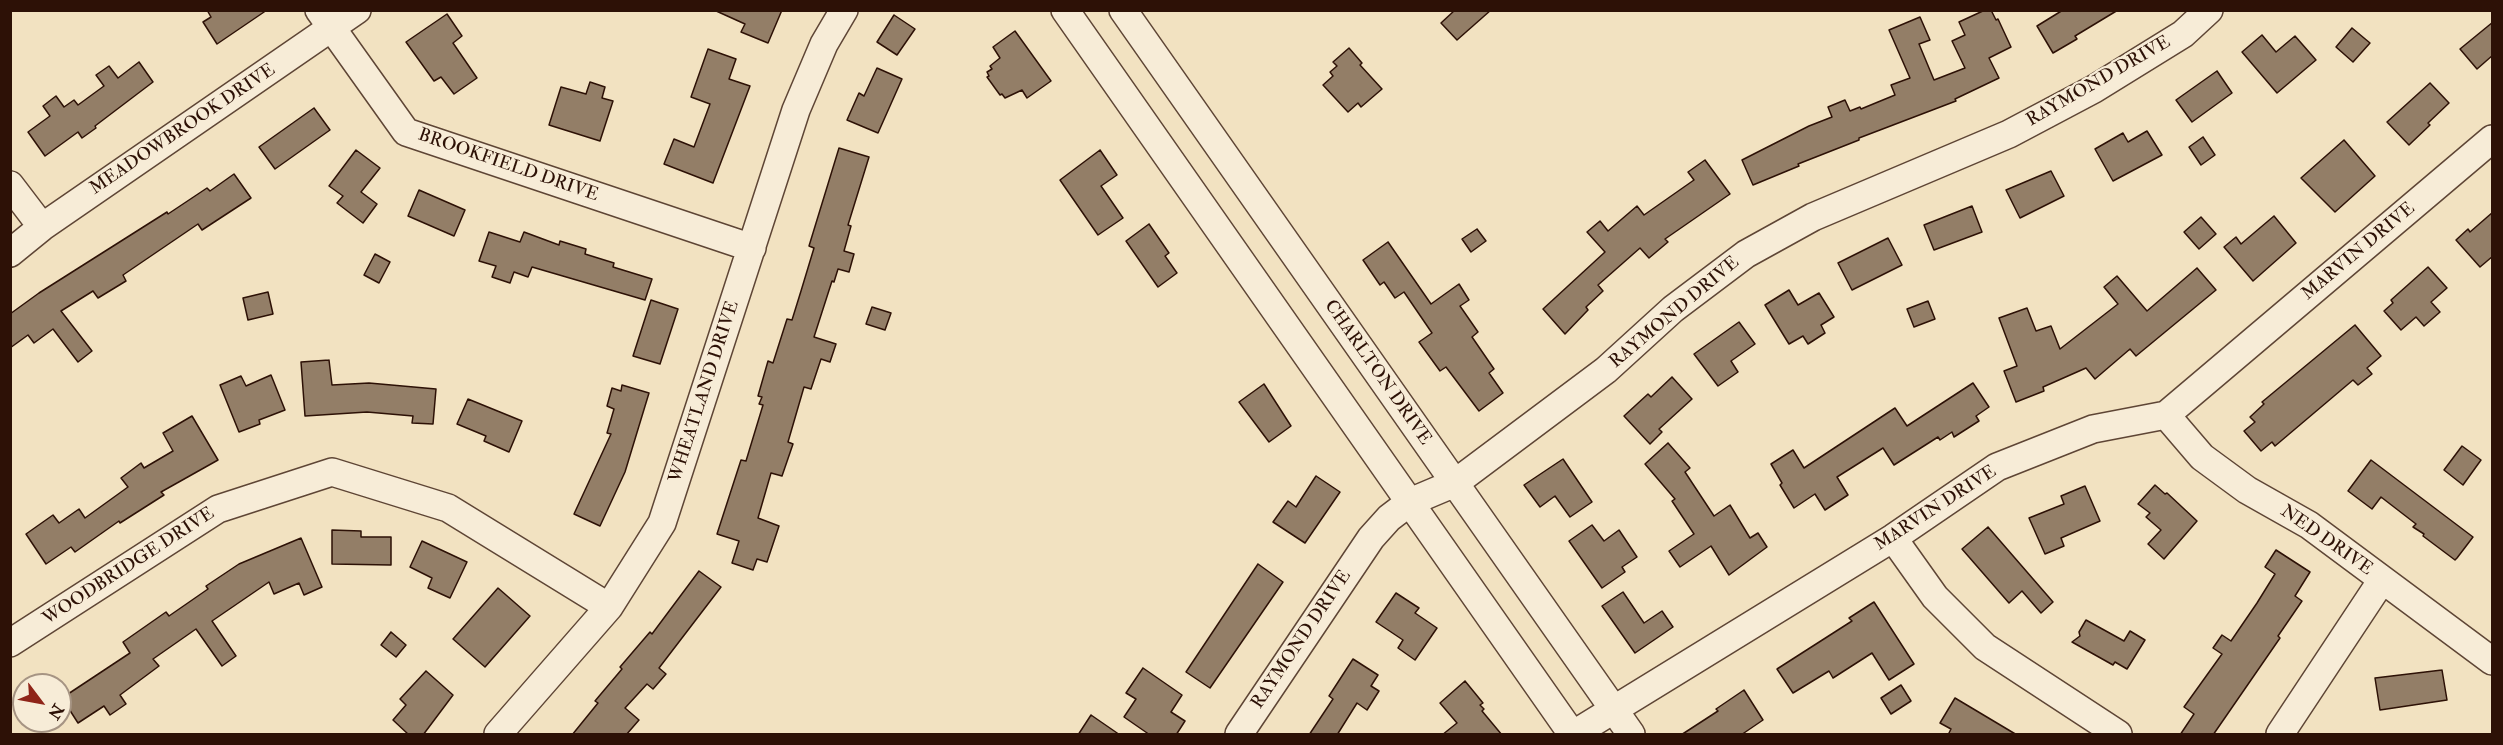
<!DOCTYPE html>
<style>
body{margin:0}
#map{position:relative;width:2503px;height:745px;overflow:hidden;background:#f2e2c1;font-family:"IM FELL Double Pica",serif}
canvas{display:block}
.frame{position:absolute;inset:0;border:12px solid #2d1106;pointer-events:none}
.north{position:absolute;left:12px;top:673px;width:60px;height:60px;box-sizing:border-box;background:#f7ecd7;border:2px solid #a69483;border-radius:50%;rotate:122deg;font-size:16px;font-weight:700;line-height:24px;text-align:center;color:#2d1106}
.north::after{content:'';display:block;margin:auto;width:21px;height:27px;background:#8f2418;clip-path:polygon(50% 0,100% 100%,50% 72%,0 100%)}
</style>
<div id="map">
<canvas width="2503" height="745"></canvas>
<div class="frame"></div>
<div class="north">N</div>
</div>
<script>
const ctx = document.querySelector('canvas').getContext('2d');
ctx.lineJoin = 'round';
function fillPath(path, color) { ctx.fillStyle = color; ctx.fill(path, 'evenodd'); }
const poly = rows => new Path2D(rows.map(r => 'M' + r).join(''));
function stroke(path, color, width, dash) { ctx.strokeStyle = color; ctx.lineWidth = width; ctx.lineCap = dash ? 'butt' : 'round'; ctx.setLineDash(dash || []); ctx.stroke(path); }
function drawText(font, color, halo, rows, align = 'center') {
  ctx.font = font + ' "IM FELL Double Pica",serif'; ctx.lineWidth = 4.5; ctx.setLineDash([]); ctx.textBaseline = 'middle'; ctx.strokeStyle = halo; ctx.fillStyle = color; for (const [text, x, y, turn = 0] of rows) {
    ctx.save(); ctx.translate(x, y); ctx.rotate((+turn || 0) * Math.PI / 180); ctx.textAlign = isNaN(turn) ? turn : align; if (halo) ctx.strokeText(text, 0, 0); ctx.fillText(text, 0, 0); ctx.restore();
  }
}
const building = poly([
 [207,10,267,10,217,44,203,22,211,17,207,10],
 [714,10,782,10,768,43,741,32,745,24,714,10],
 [1455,10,1491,10,1457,40,1441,23,1455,10],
 [1985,10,1991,10,1996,20,1998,19,2011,47,1989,58,1999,78,1955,99,1956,101,1859,138,1859,140,1798,164,1799,166,1753,185,1742,160,1809,126,1832,117,1828,107,1845,100,1850,111,1860,107,1861,109,1895,95,1891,85,1910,78,1889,30,1920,17,1930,40,1919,44,1934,80,1965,68,1952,41,1965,35,1959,22,1985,10],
 [2063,10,2118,10,2075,36,2077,39,2053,53,2037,26,2063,10],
 [447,14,462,36,453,43,477,78,454,94,441,77,434,81,406,42,447,14],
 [894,15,915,29,897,55,877,42,894,15],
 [2493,22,2493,55,2477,69,2460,49,2493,22],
 [2352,28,2370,43,2353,62,2336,47,2352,28],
 [1015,31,1051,81,1027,98,1022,90,1005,98,1002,94,1000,95,987,77,989,76,987,72,992,69,990,66,1000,58,993,47,1015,31],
 [2262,35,2276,52,2295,36,2316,60,2277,93,2242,52,2262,35],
 [1349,48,1362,63,1360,65,1382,89,1361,107,1358,103,1348,112,1323,85,1333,76,1330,72,1337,66,1333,62,1349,48],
 [708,49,736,59,729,79,750,86,713,183,664,164,674,139,694,147,710,104,691,97,708,49],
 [139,62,153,82,95,126,96,128,82,138,78,132,45,156,28,132,50,116,43,106,56,96,64,107,74,100,78,105,104,86,96,75,109,66,118,78,139,62],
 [877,68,902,79,878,133,847,120,859,93,864,96,877,68],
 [2217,71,2232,93,2192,122,2176,100,2217,71],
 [590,82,605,87,602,98,613,101,600,141,549,125,561,87,586,94,590,82],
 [2430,83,2449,103,2428,123,2430,125,2409,145,2387,122,2430,83],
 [314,108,330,130,275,169,259,147,314,108],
 [2147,131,2162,155,2113,181,2095,149,2123,133,2128,142,2147,131],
 [2203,137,2215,155,2201,165,2189,147,2203,137],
 [2344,140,2375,176,2335,212,2301,178,2344,140],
 [839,148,869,157,848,225,851,226,844,251,854,254,849,272,838,269,834,282,832,281,814,337,836,344,830,362,821,359,811,389,804,387,788,442,793,444,782,476,771,473,758,518,779,526,767,562,757,559,753,570,732,563,739,541,717,534,741,460,746,461,763,405,759,404,762,397,758,396,768,361,773,363,787,319,792,320,801,291,814,248,809,246,839,148],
 [356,150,380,168,361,192,377,204,363,223,337,203,343,196,329,186,356,150],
 [1100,150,1117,175,1101,186,1123,218,1098,235,1060,180,1100,150],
 [1705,160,1730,194,1665,239,1668,242,1649,258,1640,248,1598,285,1603,291,1586,307,1588,310,1565,334,1543,309,1605,252,1587,232,1600,221,1608,231,1637,206,1644,215,1694,180,1688,172,1705,160],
 [2051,171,2064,196,2020,218,2006,190,2051,171],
 [234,174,251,198,202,230,198,224,123,275,126,281,98,298,93,291,61,311,92,351,78,362,53,329,34,343,28,335,10,348,10,314,39,293,167,212,168,214,207,188,210,191,234,174],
 [419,190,465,210,454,236,408,216,419,190],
 [1972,206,1982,232,1934,250,1924,225,1972,206],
 [2493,212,2493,256,2480,267,2456,240,2468,229,2470,232,2493,212],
 [2274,216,2296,243,2253,281,2224,247,2236,237,2241,244,2274,216],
 [2201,217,2216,234,2199,249,2184,232,2201,217],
 [1149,224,1169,253,1165,256,1177,273,1158,287,1126,241,1149,224],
 [1477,229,1486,241,1471,252,1462,239,1477,229],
 [489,232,520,242,524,232,559,245,560,241,586,249,585,254,614,263,613,267,652,279,645,300,532,267,528,277,514,272,510,283,492,277,496,266,479,261,489,232],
 [1888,238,1902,265,1852,290,1838,263,1888,238],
 [1388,242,1431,304,1459,284,1469,300,1460,306,1478,332,1472,337,1494,369,1489,373,1503,393,1479,411,1446,367,1440,371,1419,342,1432,333,1404,292,1395,298,1384,282,1380,285,1363,260,1388,242],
 [375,254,390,262,379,283,364,275,375,254],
 [2428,267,2447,288,2431,302,2440,312,2424,326,2416,317,2401,330,2384,311,2393,303,2391,300,2428,267],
 [2197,268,2216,290,2136,356,2130,349,2095,379,2086,368,2043,387,2044,391,2016,402,2004,371,2017,366,1999,318,2027,308,2036,331,2051,326,2060,349,2118,304,2104,287,2117,276,2147,311,2197,268],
 [1789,290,1798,305,1819,293,1834,317,1821,325,1825,333,1808,344,1803,336,1789,344,1765,305,1789,290],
 [268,292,273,314,248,320,243,298,268,292],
 [651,300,678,309,660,364,633,356,651,300],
 [1928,301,1935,319,1914,327,1907,309,1928,301],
 [872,307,891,313,885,330,866,324,872,307],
 [1739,322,1755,344,1731,361,1738,372,1718,386,1694,354,1739,322],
 [2355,325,2381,356,2367,368,2372,374,2358,385,2353,380,2275,446,2272,442,2261,451,2244,431,2255,422,2250,417,2264,404,2262,402,2355,325],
 [329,360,332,385,369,383,436,389,433,424,412,423,413,416,367,412,305,416,301,362,329,360],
 [271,375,285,410,259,420,260,424,239,432,220,385,241,376,246,386,271,375],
 [1672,377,1692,399,1659,429,1662,432,1650,444,1624,416,1648,394,1651,397,1672,377],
 [1973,383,1989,407,1976,416,1979,421,1954,437,1952,432,1940,440,1938,437,1894,465,1883,448,1837,477,1848,495,1825,510,1815,494,1794,508,1780,485,1782,483,1771,464,1793,450,1804,468,1895,408,1907,426,1973,383],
 [1264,384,1291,426,1269,442,1239,402,1264,384],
 [622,385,649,393,625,472,600,526,574,514,611,434,607,433,614,409,607,406,612,388,621,391,622,385],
 [468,399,522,421,509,452,484,441,486,436,457,424,468,399],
 [192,416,218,460,161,492,164,495,120,523,119,521,75,552,71,547,46,564,26,534,53,515,59,523,79,509,85,518,128,487,121,478,141,463,144,468,173,451,163,433,192,416],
 [1668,443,1690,468,1685,472,1714,516,1730,505,1750,538,1758,533,1767,547,1729,575,1711,546,1680,567,1669,551,1694,534,1672,501,1675,499,1645,464,1668,443],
 [2462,446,2481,460,2463,485,2444,470,2462,446],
 [1563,459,1592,502,1570,517,1555,496,1540,507,1524,485,1563,459],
 [2371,460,2473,537,2457,558,2455,560,2423,536,2424,534,2413,527,2416,524,2381,497,2372,509,2348,491,2371,460],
 [1316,476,1340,492,1305,543,1273,522,1288,501,1296,507,1316,476],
 [2155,485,2165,494,2167,493,2197,521,2164,559,2148,544,2161,530,2146,517,2150,513,2138,504,2155,485],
 [2085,486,2100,521,2061,538,2064,546,2045,554,2029,518,2064,504,2061,496,2085,486],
 [1592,525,1604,541,1619,530,1637,557,1622,567,1625,572,1602,588,1569,541,1592,525],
 [1988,527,2053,602,2041,613,2022,591,2009,603,1962,549,1988,527],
 [332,530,361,531,361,537,391,537,391,565,332,564,332,530],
 [301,538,322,587,304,595,299,583,274,594,269,582,212,621,236,656,222,666,196,629,153,659,159,666,120,695,126,704,110,715,104,706,78,723,62,698,130,653,123,642,166,612,169,616,208,589,206,586,239,564,301,538],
 [422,541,467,562,450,598,428,588,432,578,410,567,422,541],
 [2276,550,2310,572,2295,596,2302,601,2278,636,2280,638,2213,735,2180,735,2194,714,2184,707,2222,654,2213,648,2222,635,2231,641,2257,603,2275,574,2265,567,2276,550],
 [1258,564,1283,582,1210,688,1186,672,1258,564],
 [699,571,721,587,659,668,666,674,653,689,647,684,625,708,639,720,626,735,572,735,598,703,595,701,622,669,620,667,650,632,652,634,699,571],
 [498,588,530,616,485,667,453,639,498,588],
 [1623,592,1644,623,1662,611,1673,627,1635,653,1602,606,1623,592],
 [1396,593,1419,608,1415,613,1437,628,1415,660,1398,648,1403,640,1376,622,1396,593],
 [1874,602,1914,664,1889,680,1872,653,1833,678,1829,671,1793,693,1777,669,1852,621,1849,618,1874,602],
 [2086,620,2124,641,2130,631,2145,640,2127,669,2115,662,2113,665,2072,642,2080,636,2079,632,2086,620],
 [391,632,406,645,396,657,381,645,391,632],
 [1353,659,1378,675,1371,686,1379,691,1367,710,1357,703,1337,735,1309,735,1333,699,1329,696,1353,659],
 [1143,668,1182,695,1171,712,1185,721,1176,735,1150,735,1124,717,1136,699,1126,693,1143,668],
 [2442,670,2447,700,2380,710,2375,678,2442,670],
 [426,671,453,695,423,735,409,735,393,720,406,705,400,699,426,671],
 [1465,681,1483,703,1480,705,1484,709,1482,711,1502,735,1442,735,1457,723,1440,703,1465,681],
 [1901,685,1911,701,1891,714,1881,698,1901,685],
 [1744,690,1763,720,1741,735,1681,735,1718,711,1716,709,1744,690],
 [1955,698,2017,735,1948,735,1951,729,1940,723,1955,698],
 [1091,715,1120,735,1078,735,1091,715]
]);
const minor = poly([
 [319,10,406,132,752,248],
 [1065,10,1572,734],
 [1123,10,1631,734],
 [10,185,42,227],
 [10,253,42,227,357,10],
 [2166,415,2202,457,2247,490,2309,525,2492,661],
 [1893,538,1935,597,1985,647,2118,734],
 [10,643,218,509,332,472,448,508,609,607],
 [498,734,609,607,662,523,796,110,824,44,844,10],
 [1239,734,1371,538,1389,518,1410,502,1455,483,1606,370,1673,309,1746,254,1813,217,2009,134,2094,89,2183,34,2209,10],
 [1574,734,1893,538,1997,467,2093,429,2166,415,2492,139],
 [2280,734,2382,580]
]);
const streetNames = [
 ["RAYMOND DRIVE",2099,82,-30],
 ["MEADOWBROOK DRIVE",183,130,-34],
 ["BROOKFIELD DRIVE",508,166,19],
 ["MARVIN DRIVE",2359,252,-40],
 ["RAYMOND DRIVE",1675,313,-40],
 ["CHARLTON DRIVE",1377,373,55],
 ["WHEATLAND DRIVE",705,392,-72],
 ["MARVIN DRIVE",1936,509,-33],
 ["NED DRIVE",2326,541,35],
 ["WOODBRIDGE DRIVE",129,567,-33],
 ["RAYMOND DRIVE",1302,640,-56]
];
fillPath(building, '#937e67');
stroke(building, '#2d1106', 1.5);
stroke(minor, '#5e4535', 30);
stroke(minor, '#f7ecd7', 27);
drawText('18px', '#2d1106', '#f7ecd7', streetNames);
</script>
